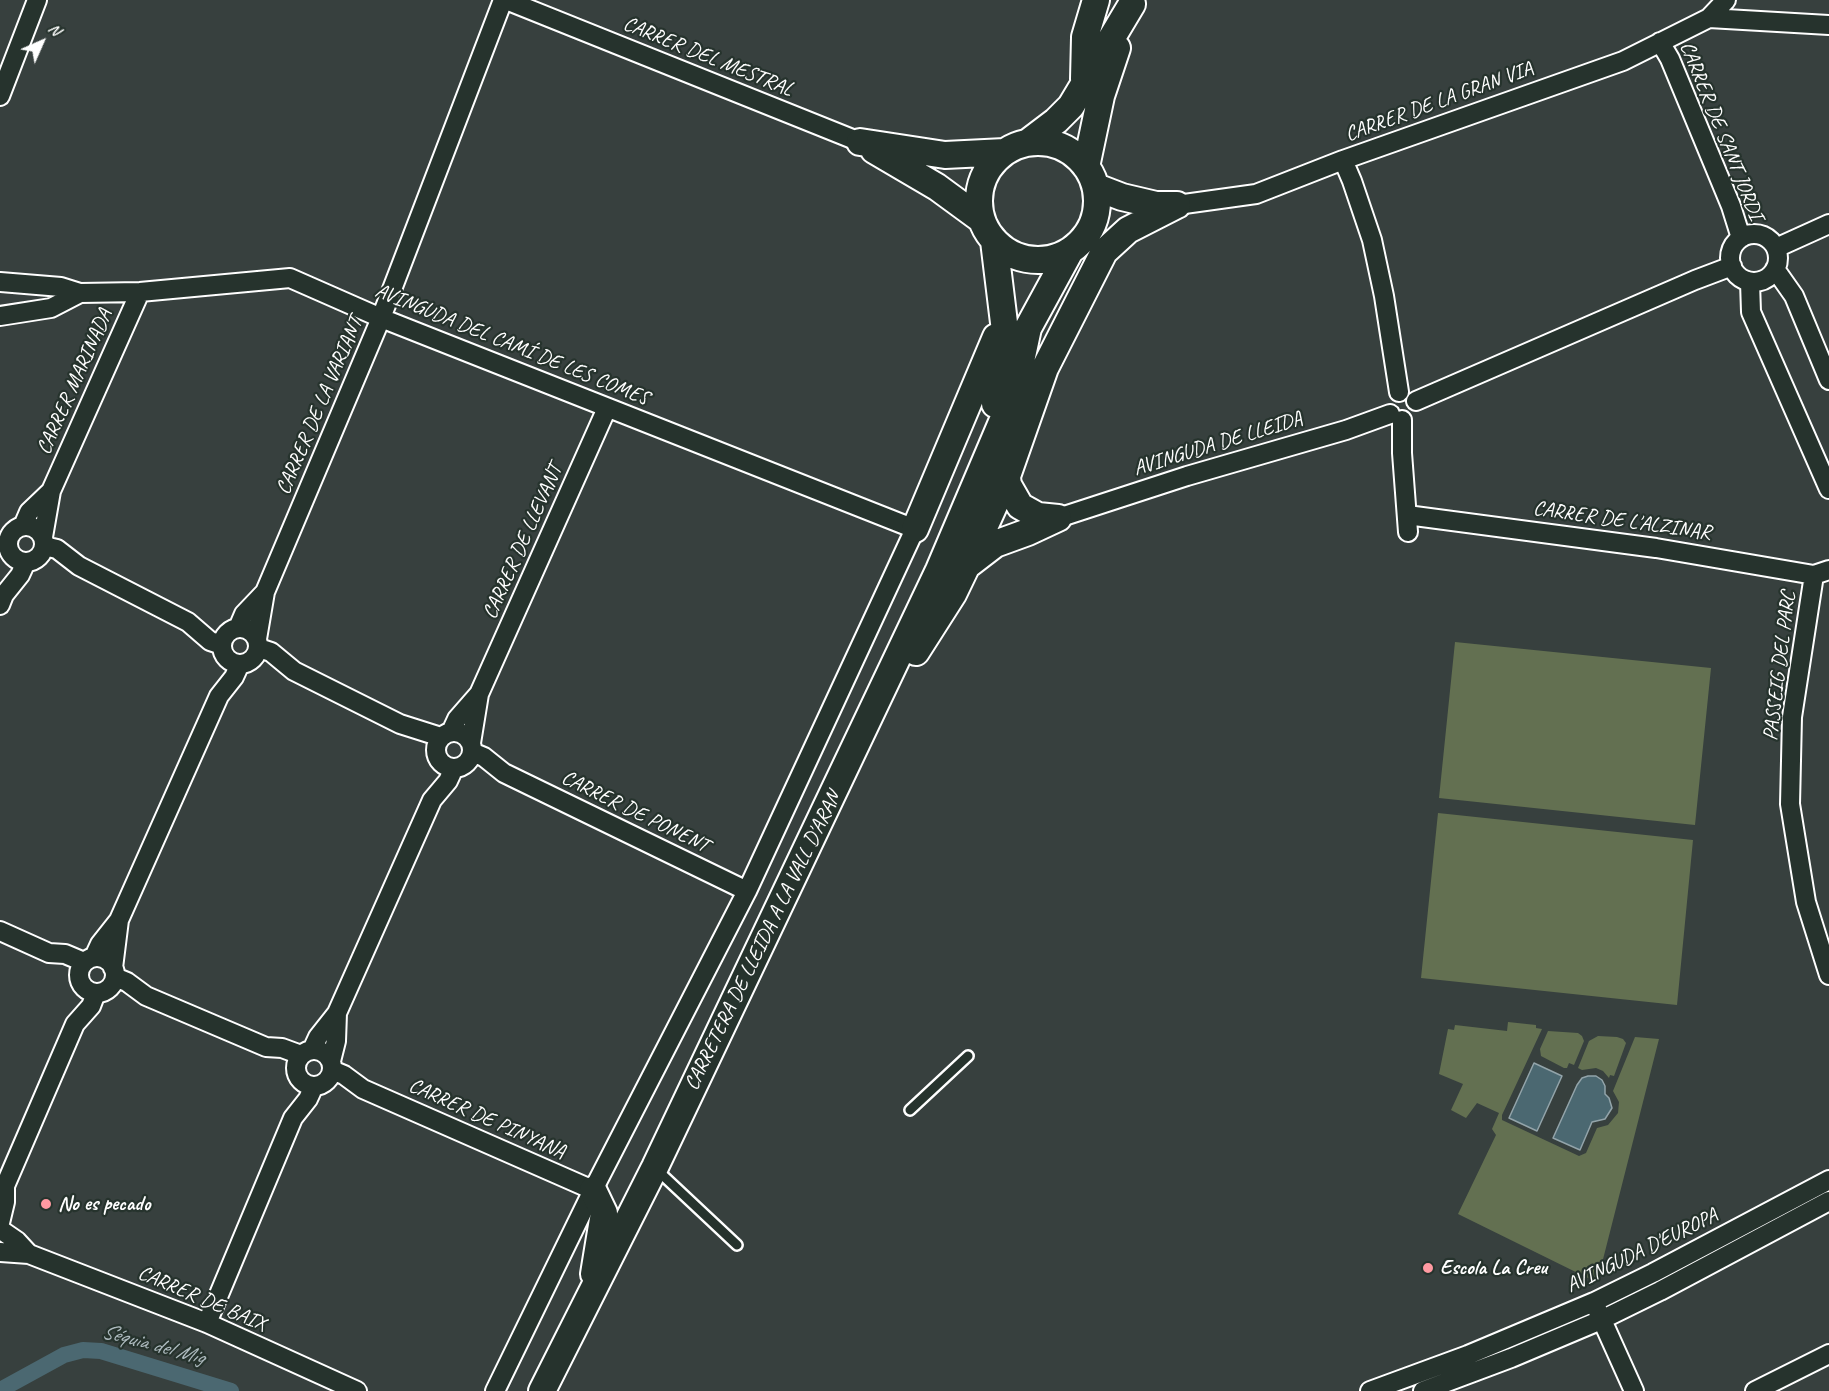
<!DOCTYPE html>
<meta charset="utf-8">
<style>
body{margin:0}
#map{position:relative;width:1829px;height:1391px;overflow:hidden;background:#37403e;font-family:Caveat,sans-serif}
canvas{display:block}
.north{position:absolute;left:12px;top:12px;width:60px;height:60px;-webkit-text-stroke:4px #26332d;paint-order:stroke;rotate:45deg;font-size:16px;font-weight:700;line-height:24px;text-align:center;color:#fff}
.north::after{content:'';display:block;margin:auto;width:21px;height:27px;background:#fff;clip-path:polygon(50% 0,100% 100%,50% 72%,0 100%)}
</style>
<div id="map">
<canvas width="1829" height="1391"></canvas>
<div class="north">N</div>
</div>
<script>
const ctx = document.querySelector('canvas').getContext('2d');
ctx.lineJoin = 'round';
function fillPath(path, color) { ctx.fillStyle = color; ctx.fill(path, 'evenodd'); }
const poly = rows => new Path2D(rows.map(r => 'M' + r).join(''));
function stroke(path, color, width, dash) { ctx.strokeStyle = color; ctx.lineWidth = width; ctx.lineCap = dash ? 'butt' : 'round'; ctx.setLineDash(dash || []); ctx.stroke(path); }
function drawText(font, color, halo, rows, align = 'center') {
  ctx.font = font + ' Caveat,sans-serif'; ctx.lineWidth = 4.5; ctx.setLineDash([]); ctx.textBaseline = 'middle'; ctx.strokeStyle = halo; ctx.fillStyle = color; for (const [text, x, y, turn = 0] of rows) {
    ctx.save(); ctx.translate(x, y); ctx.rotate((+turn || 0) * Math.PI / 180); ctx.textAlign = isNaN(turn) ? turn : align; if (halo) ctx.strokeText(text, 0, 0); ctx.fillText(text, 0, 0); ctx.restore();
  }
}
const green = poly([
 [1455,642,1711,668,1695,825,1439,798],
 [1438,813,1693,840,1677,1005,1421,978],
 [1508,1022,1536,1025,1536,1028,1542,1029,1502,1115,1502,1120,1579,1156,1586,1153,1597,1128,1608,1125,1618,1113,1619,1102,1613,1091,1635,1037,1659,1039,1598,1279,1594,1281,1458,1214,1496,1135,1492,1129,1499,1113,1477,1103,1466,1118,1451,1110,1463,1084,1439,1074,1448,1029,1454,1030,1455,1025,1507,1031],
 [1548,1031,1578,1033,1582,1036,1584,1041,1574,1065,1569,1063,1567,1068,1564,1068,1541,1056,1540,1049],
 [1598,1036,1617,1037,1623,1039,1626,1043,1614,1076,1610,1075,1609,1078,1603,1071,1596,1068,1582,1070,1578,1068,1589,1041]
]);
const water = poly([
 [1534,1063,1562,1076,1537,1131,1509,1118,1534,1063],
 [1588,1076,1596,1076,1602,1080,1605,1086,1605,1094,1609,1098,1612,1108,1605,1119,1592,1122,1580,1150,1553,1138,1577,1085,1582,1078,1588,1076]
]);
const canal = poly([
 [0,1390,64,1355,83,1350,101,1351,231,1391]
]);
const lane = poly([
 [910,1110,968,1056],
 [656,1169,737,1245]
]);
const street = poly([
 [506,0,860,142],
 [1709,18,1829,25],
 [1660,42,1670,59,1731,206,1741,238],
 [0,96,37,0],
 [1343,160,1352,181,1372,240,1384,296,1399,392],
 [1177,205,1256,194,1343,160,1623,61,1709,18,1726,0],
 '1730 258a24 24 0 1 1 48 0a24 24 0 1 1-48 0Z',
 [1776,248,1829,224],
 [1775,269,1794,296,1829,380],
 [0,282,61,287,80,293,140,292,290,278,381,318,915,529,747,891,593,1190,495,1391],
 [1750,282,1751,312,1829,489],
 [0,316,51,308,80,293],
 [1416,401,1695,280,1732,266],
 [1402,420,1402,453,1408,532],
 [1407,515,1656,548,1814,575,1829,570],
 [1058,518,1187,476,1346,430,1390,414],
 '8 544a18 18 0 1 1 36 0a18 18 0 1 1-36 0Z',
 [23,526,29,512,51,491],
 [43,537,51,491,140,292],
 [44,546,57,549,79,566,188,622,210,641,222,645],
 [1814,575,1792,717,1790,804,1806,902,1829,975],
 [0,605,4,595,20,575,26,562],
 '222 646a18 18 0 1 1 36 0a18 18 0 1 1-36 0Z',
 [238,628,244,614,265,592],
 [257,639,265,592,381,318,503,0],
 [259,648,271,652,294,671,400,724,441,737],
 '436 750a18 18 0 1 1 36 0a18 18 0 1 1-36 0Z',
 [451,732,457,719,478,695],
 [471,743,479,694,607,408],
 [472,752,484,757,504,773,747,891],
 [0,931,49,953,65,954,84,962],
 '79 975a18 18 0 1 1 36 0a18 18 0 1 1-36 0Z',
 [94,957,100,944,119,920,219,696,234,677,240,664],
 [113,968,119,920],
 [115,977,127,982,146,996,266,1047,282,1048,301,1055],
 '296 1068a18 18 0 1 1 36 0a18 18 0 1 1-36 0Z',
 [312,1050,318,1037,337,1013,432,800,448,781,454,768],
 [331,1061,336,1041,337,1013],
 [332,1070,344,1075,363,1089,593,1190],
 [0,1223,5,1202,5,1186,75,1024,91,1006,96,993],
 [1,1230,17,1241,29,1254],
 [0,1252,29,1254,207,1323,357,1391],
 [1597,1309,1634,1391],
 [207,1323,293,1118,308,1099,314,1086],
 [1370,1391,1468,1355,1594,1302,1653,1273,1829,1180],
 [1423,1391,1511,1358,1601,1320,1660,1291,1829,1201],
 [1755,1391,1829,1354]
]);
const secondary = poly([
 [1084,79,1085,37,1096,0],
 '979 201a59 59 0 1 1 118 0a59 59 0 1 1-118 0Z',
 [860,142,945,155,1005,152],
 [1027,143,1056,121,1071,106,1132,4],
 [874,150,937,187,982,220],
 [1086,167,1101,96,1117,48],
 [1096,187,1122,197,1156,205,1177,205],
 [994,241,1005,331,995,404],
 [1006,470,1008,485,1020,506,1038,516,1058,518],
 [915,529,996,337],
 [969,564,995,544,1028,532,1058,518],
 [916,652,953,594,967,565,1006,479,1045,368,1104,252,1128,230,1177,205],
 [593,1190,604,1213,594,1274],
 [542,1391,655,1167,939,570,1014,394,1028,328,1070,251]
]);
const markers = [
 [46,1204,6,"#ff9aa2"],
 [1428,1268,6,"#ff9aa2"]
];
const streetNames = [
 ["CARRER DEL MESTRAL",708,57,22],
 ["CARRER DE LA GRAN VIA",1439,102,-20],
 ["CARRER DE SANT JORDI",1721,131,68],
 ["AVINGUDA DEL CAMÍ DE LES COMES",512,345,22],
 ["CARRER MARINADA",75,382,-66],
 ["CARRER DE LA VARIANT",320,406,-67],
 ["AVINGUDA DE LLEIDA",1218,444,-17],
 ["CARRER DE L'ALZINAR",1622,521,8],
 ["CARRER DE LLEVANT",523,542,-66],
 ["PASSEIG DEL PARC",1780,666,-83],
 ["CARRER DE PONENT",635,812,26],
 ["CARRETERA DE LLEIDA A LA VALL D'ARAN",763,941,-64],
 ["CARRER DE PINYANA",487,1119,24],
 ["AVINGUDA D'EUROPA",1642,1251,-26],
 ["CARRER DE BAIX",202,1299,23]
];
const poiNames = [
 ["No es pecado",58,1204],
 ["Escola La Creu",1440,1268]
];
const waterNames = [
 ["Séquia del Mig",153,1345,15]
];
fillPath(green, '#637051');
fillPath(water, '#4b6871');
stroke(water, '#93a4aa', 1.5);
stroke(canal, '#4b6871', 16);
stroke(lane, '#fff', 14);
stroke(street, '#fff', 22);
stroke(secondary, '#fff', 30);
stroke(lane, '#26332d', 9);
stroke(street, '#26332d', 18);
stroke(secondary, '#26332d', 26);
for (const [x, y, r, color] of markers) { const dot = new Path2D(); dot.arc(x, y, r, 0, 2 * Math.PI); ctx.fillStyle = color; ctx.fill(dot); stroke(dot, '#26332d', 2); }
drawText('21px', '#fff', '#26332d', streetNames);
drawText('bold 21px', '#fff', '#26332d', poiNames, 'left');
drawText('italic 22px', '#aebbbf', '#26332d', waterNames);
</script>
